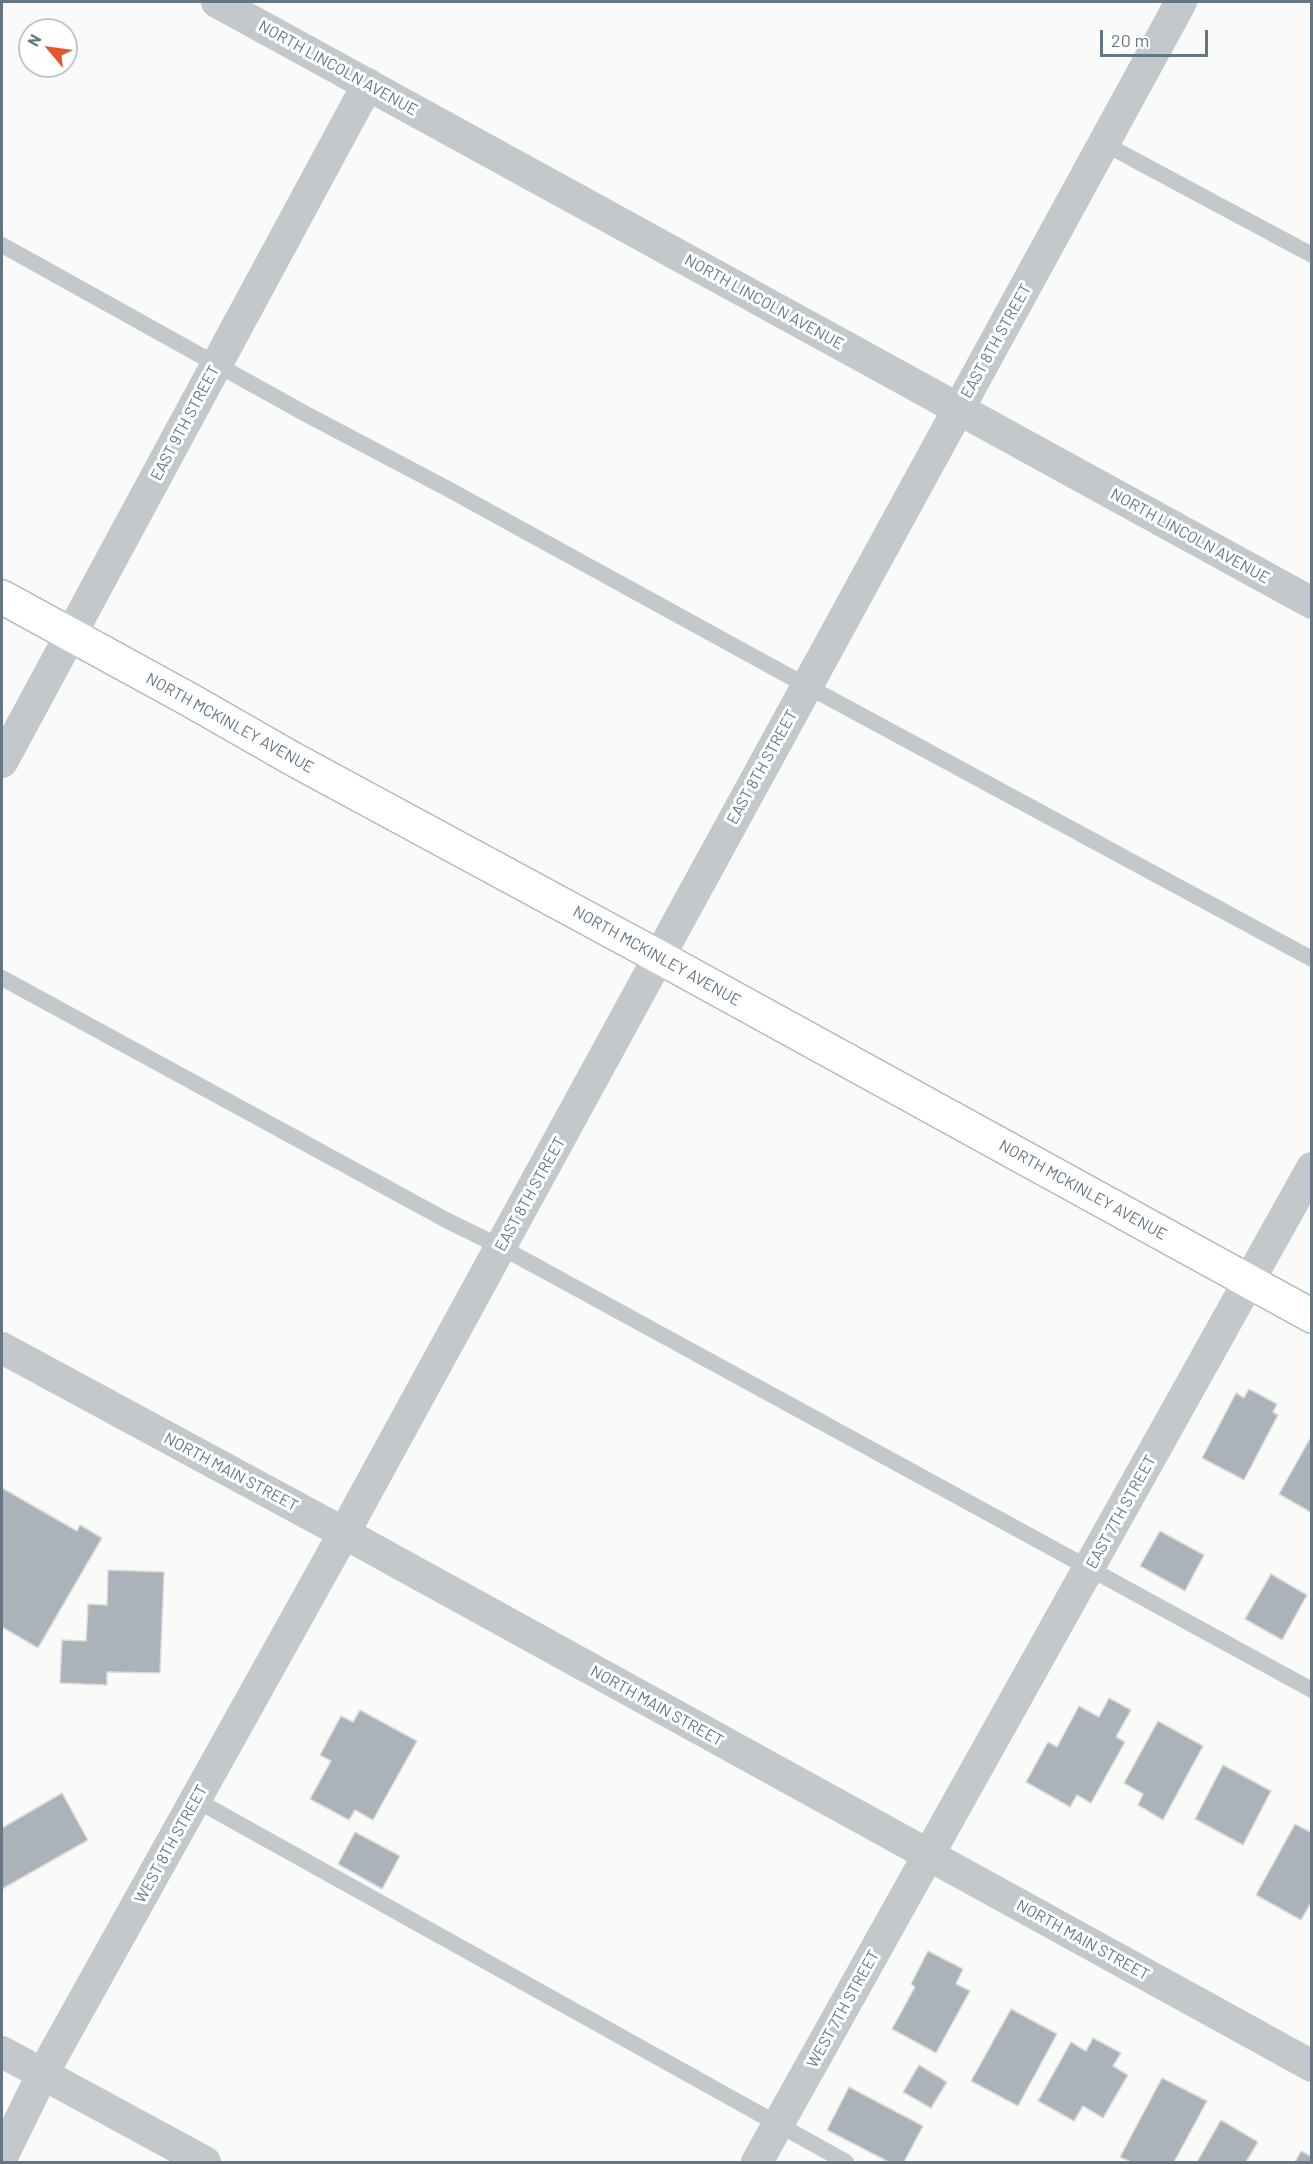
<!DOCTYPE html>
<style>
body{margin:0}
#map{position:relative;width:1313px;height:2164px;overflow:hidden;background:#fafaf8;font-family:Barlow,sans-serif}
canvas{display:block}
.frame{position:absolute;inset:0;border:3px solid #657683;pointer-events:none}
.north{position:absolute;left:18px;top:18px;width:60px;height:60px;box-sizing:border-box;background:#fff;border:2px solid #c1c8cd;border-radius:50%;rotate:299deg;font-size:16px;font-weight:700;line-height:24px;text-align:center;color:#657683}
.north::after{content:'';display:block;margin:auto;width:21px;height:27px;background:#e4572e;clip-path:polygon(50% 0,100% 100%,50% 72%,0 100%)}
.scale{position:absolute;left:1100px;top:30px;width:108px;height:27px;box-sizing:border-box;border:3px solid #657683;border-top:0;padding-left:8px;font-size:18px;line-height:21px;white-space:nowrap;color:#657683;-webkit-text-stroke:4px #fff;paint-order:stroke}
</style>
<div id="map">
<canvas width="1313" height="2164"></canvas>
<div class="frame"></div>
<div class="north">N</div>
<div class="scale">20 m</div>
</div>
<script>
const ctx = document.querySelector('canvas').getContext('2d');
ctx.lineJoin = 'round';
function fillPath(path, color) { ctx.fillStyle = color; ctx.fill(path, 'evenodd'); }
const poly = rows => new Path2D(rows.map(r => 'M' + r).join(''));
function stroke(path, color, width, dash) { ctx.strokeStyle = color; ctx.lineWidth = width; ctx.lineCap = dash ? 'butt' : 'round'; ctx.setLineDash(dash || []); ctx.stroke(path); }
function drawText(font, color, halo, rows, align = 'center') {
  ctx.font = font + ' Barlow,sans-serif'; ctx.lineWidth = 6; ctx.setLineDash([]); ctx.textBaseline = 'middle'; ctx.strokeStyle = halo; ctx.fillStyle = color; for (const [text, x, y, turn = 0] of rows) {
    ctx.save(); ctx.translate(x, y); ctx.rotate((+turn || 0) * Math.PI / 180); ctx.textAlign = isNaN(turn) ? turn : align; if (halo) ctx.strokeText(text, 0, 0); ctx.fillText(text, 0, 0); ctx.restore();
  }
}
const building = poly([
 [1249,1389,1277,1404,1273,1412,1278,1415,1244,1480,1202,1458,1236,1393,1244,1398,1249,1389],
 [1312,1435,1312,1513,1279,1494,1312,1435],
 [2,1488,77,1531,80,1525,102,1538,38,1648,2,1627,2,1488],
 [1160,1531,1204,1555,1185,1591,1140,1566,1160,1531],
 [108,1570,164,1572,160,1673,107,1672,107,1685,60,1683,62,1640,86,1641,88,1604,107,1605,108,1570],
 [1271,1574,1307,1595,1282,1640,1245,1619,1271,1574],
 [1109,1698,1131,1710,1116,1737,1125,1742,1091,1803,1077,1795,1070,1807,1026,1782,1048,1742,1057,1747,1079,1706,1099,1717,1109,1698],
 [360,1710,417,1741,373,1820,355,1810,349,1820,310,1799,331,1761,320,1755,341,1716,353,1722,360,1710],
 [1158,1721,1203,1746,1163,1820,1138,1805,1143,1794,1124,1783,1158,1721],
 [1223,1765,1271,1791,1243,1845,1195,1819,1223,1765],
 [62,1793,88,1840,2,1889,2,1828,62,1793],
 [1295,1824,1312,1833,1312,1901,1301,1920,1256,1895,1295,1824],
 [355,1832,400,1856,382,1889,338,1864,355,1832],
 [928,1951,963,1969,956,1984,970,1991,936,2053,892,2029,915,1987,911,1984,928,1951],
 [1011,2009,1057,2034,1018,2106,971,2081,1011,2009],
 [1093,2038,1121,2053,1113,2066,1128,2075,1103,2118,1083,2106,1074,2121,1038,2101,1071,2042,1086,2051,1093,2038],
 [919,2065,947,2082,931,2108,903,2092,919,2065],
 [1162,2078,1207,2101,1174,2162,1131,2162,1120,2157,1162,2078],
 [849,2087,923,2126,904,2162,889,2162,827,2130,849,2087],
 [1221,2120,1258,2142,1246,2162,1197,2162,1221,2120],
 [1301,2151,1312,2157,1312,2162,1295,2162,1301,2151]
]);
const service = poly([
 [1103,143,1312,255],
 [2,245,304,413,448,489,807,686,1312,959],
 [2,978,446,1220,501,1247,1312,1690],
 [196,1800,846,2162]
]);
const minor = poly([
 [217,2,1312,603],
 [2,762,368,84],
 [2,1348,344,1533,1312,2066],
 [2,2052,205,2162],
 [2,2157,42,2075,344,1533,1181,2],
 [757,2162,1312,1168]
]);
const secondary = poly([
 [2,597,190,700,293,759,659,957,1312,1316]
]);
const streetNames = [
 ["NORTH LINCOLN AVENUE",338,68,29],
 ["NORTH LINCOLN AVENUE",764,302,29],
 ["EAST 8TH STREET",996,341,-61],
 ["EAST 9TH STREET",185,423,-62],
 ["NORTH LINCOLN AVENUE",1190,536,29],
 ["NORTH MCKINLEY AVENUE",230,723,29],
 ["EAST 8TH STREET",762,767,-61],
 ["NORTH MCKINLEY AVENUE",657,956,29],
 ["NORTH MCKINLEY AVENUE",1083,1190,29],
 ["EAST 8TH STREET",530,1194,-61],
 ["NORTH MAIN STREET",231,1472,28],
 ["EAST 7TH STREET",1121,1512,-61],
 ["NORTH MAIN STREET",657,1706,29],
 ["WEST 8TH STREET",171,1844,-61],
 ["NORTH MAIN STREET",1083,1940,29],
 ["WEST 7TH STREET",843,2009,-61]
];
fillPath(building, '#aab3b9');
stroke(building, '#dcdcda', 1.5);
stroke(secondary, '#b3babf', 36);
stroke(service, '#c3c8cc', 16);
stroke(minor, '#c3c8cc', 32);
stroke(secondary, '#fff', 33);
drawText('16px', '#657683', '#fff', streetNames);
</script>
